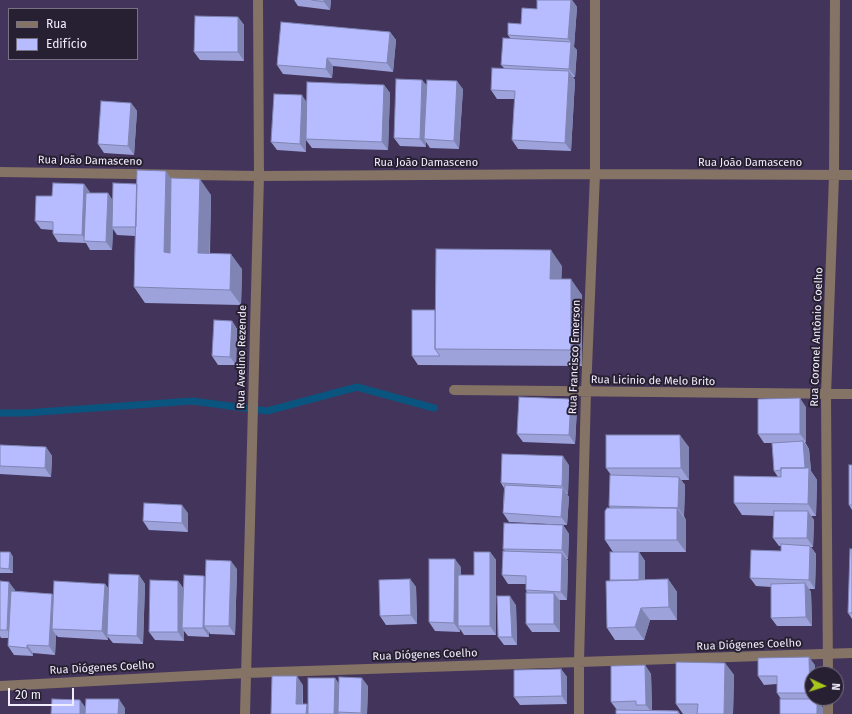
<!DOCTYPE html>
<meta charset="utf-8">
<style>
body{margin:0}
#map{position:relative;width:852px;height:714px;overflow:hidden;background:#43345b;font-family:"Fira Sans",sans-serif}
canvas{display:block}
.legend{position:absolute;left:8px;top:8px;width:130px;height:52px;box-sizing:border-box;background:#272032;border:1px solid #787283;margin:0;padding:5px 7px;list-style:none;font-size:12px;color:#f2edfc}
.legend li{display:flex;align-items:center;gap:8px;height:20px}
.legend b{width:20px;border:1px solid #787283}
.north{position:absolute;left:804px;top:666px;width:40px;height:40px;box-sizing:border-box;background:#272032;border:1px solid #787283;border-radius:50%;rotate:94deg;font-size:11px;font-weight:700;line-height:16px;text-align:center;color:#f2edfc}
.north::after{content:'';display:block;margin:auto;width:14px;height:18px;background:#a8c71c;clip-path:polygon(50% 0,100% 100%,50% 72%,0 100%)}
.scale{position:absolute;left:8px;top:688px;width:66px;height:18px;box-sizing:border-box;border:2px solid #f2edfc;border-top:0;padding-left:5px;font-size:12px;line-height:14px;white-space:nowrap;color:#f2edfc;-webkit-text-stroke:3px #272032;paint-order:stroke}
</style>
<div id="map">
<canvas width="852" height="714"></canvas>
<ul class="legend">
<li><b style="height:5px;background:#857365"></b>Rua</li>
<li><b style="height:11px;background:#b6bcff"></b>Edifício</li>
</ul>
<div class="north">N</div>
<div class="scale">20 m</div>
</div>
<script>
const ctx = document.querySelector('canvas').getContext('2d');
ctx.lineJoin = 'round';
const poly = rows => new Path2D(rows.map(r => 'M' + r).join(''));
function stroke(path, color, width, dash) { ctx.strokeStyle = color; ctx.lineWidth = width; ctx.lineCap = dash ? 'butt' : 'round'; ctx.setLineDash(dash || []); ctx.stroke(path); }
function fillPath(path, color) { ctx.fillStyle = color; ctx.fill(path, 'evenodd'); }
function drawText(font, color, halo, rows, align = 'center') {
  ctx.font = font + ' "Fira Sans",sans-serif'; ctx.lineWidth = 4; ctx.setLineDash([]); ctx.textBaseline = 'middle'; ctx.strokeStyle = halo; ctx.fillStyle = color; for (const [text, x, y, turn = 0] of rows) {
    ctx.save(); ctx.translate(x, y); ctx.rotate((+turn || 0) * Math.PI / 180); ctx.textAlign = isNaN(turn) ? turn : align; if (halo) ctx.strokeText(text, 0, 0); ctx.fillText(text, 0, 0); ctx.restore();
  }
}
const stream = poly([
 [0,413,25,413,192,401,267,411,357,387,434,408]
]);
const minor = poly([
 [0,172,259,176,595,174,852,175],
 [454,390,852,394],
 [828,674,826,395,834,176,835,0],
 [0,686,246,673,852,653],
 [245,714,259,176,258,0],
 [579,714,579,661,586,392,595,174,595,0],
 [828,714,828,698]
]);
const wall = poly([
 [294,0,331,0,330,10,298,6],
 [537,0,572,0,577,7,574,47,577,50,575,77,573,77,575,80,571,151,518,149,512,140,515,99,497,99,491,90,504,68,501,65,510,38,508,35,521,24,537,9],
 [238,17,244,25,244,61,200,60,194,52],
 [390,32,396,40,393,72,333,66,332,78,283,74,277,65],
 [422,80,427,86,463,89,459,149,430,148,426,142,426,147,400,146,394,138],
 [384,85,390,93,388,150,312,148,306,140,306,152,277,150,271,142,307,102],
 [131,103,137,111,134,155,104,153,98,144],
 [171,179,211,195,210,253,242,269,241,305,145,303,134,287,135,236,117,235,113,229,112,250,90,250,86,243,58,242,53,234,53,230,41,229,35,221,52,196,84,184,90,193,108,193,112,200,137,184],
 [562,266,561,279,582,295,582,366,418,365,412,356,435,310],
 [232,321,237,329,236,365,218,365,212,356],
 [806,407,806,442,805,442,809,449,811,471,817,480,816,516,811,516,814,520,813,547,811,547,816,554,815,589,809,589,811,592,812,626,777,626,771,618,771,587,756,586,750,578,781,551,781,546,779,546,773,538,774,516,742,515,734,503,778,477,774,471,777,443,764,443,758,434],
 [577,408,575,444,523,442,517,434],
 [0,445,46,447,52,456,51,477,0,474],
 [689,447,689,480,681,480,685,485,684,516,686,520,686,552,639,552,645,561,645,580,668,579,677,592,677,620,650,620,644,640,615,640,607,628,610,580,613,552,605,540,610,508,609,506,611,475,606,468],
 [569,465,568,494,567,494,569,497,567,525,509,522,503,513,504,488,501,483],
 [852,465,852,510,849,505],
 [188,513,188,532,149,530,143,521],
 [563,525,569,534,568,559,567,559,568,561,567,600,559,600,560,601,560,632,532,632,526,624,527,593,526,590,526,584,508,584,502,575,505,551,503,549],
 [852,549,852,619,848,613],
 [0,552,10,552,13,557,13,573,0,573],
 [490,552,496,560,496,635,464,635,460,629,460,632,435,631,429,622,461,567,461,575,474,575],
 [237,569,235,635,210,634,209,632,209,637,188,636,184,631,184,641,155,640,149,632,178,581,183,588,204,576,206,578],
 [139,575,145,584,143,644,113,643,108,637,108,640,58,637,56,635,55,655,33,653,33,656,14,655,8,646,8,638,1,638,0,636,0,581,15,590,15,591,52,594,54,595,105,584,108,588],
 [410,579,416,587,417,624,386,625,380,616],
 [516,605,517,645,504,645,498,637],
 [725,663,734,675,733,714,683,714,676,704],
 [645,665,651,674,652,710,678,711,680,714,616,714,616,710,617,710,611,702,611,666],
 [815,665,812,674,812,698,816,698,816,699,823,708,823,714,780,714,781,699,777,693,777,684,764,685,758,676],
 [561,669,567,677,567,704,520,705,514,697],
 [335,678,339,684,368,686,367,714,271,714,303,685,303,704,307,704,308,707]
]);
const shadedWall = poly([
 [324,0,331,0,330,10,324,2],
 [571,0,572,0,577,7,574,47,577,50,575,77,569,69,571,42,568,39],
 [238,17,244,25,244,61,238,52],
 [390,32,396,40,393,72,387,63],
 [327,58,333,66,332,78,326,69],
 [569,71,575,80,571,151,565,143],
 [422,80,428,88,424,139,426,142,426,147,420,139],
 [457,81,463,89,459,149,454,141],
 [384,85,390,93,388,150,382,142],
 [302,95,308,104,306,139,306,152,300,144],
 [131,103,137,111,134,155,128,146],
 [166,171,177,187,175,268,164,252],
 [200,179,211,195,209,269,198,253],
 [84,184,90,192,88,241,87,241,82,235],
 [108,193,114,202,112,227,113,229,112,250,106,242],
 [551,250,562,266,561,294,550,279],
 [231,254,242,269,241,305,230,290],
 [571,279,582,295,582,366,571,350],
 [232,321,237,329,236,365,230,357],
 [800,398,806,407,806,442,800,434],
 [571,399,577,408,575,444,569,435],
 [680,435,689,447,689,480,681,468],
 [803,441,809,449,811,471,817,480,816,516,808,504],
 [46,447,52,456,51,477,45,468],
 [563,456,569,465,568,494,562,486],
 [679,477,685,485,684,516,678,508],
 [563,488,569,497,567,525,561,517],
 [182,505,188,513,188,532,182,523],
 [677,508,686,520,686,552,677,540],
 [808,511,814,520,813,547,807,538],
 [563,525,569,534,568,559,562,550],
 [810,546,816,554,815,589,809,580],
 [10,552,13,557,13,573,9,569],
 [490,552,496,560,496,635,490,626],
 [639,552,645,561,645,589,639,581],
 [562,553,568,561,567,600,561,592],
 [455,559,461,567,460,626,458,626,460,629,460,632,454,623],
 [231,561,237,569,235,635,229,626],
 [139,575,145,584,143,644,137,636],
 [204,576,210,585,204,626,209,632,209,637,203,628],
 [410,579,416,587,417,624,411,615],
 [668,579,677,592,677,620,669,607],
 [178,581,184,589,182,628,184,631,184,641,178,632],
 [9,582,15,590,13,638,7,630],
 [805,583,811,592,812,626,806,617],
 [105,584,111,592,107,635,108,637,108,640,102,631],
 [554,593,560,601,560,632,554,624],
 [52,594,58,602,52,629,56,635,55,655,49,646],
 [510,596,516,605,517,645,512,637],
 [641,608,650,620,644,640,635,627],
 [27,645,33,653,33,656,27,648],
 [809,657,815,665,815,674,812,674,812,695,810,693],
 [725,663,734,675,733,714,724,714],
 [645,665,651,674,652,713,646,705],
 [561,669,567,677,567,704,562,696],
 [297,676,303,685,302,713,296,704],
 [335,678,341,687,338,712,339,714,334,714],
 [362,678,368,686,367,714,362,714,361,713],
 [119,699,125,708,125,714,118,714],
 [817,699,823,708,823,714,817,714],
 [80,700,86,708,86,714,80,714],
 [307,704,313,713,313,714,306,714]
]);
const building = poly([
 [312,0,324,0,324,2,312,0],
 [537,0,571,0,568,39,508,35,508,23,521,24,522,8,537,9,537,0],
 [195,16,238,17,238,52,194,52,195,16],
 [281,22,390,32,387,63,327,58,326,69,277,65,281,22],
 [503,38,571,42,569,69,501,65,503,38],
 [492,68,569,71,565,143,512,140,515,91,491,90,492,68],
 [396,79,422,80,420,139,394,138,396,79],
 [427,80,457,81,454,141,424,139,427,80],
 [307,82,384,85,382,142,306,139,307,82],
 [274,94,302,95,300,144,271,142,274,94],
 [101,101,131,103,128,146,98,144,101,101],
 [137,170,166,171,164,252,170,253,171,178,200,179,198,253,231,254,230,290,134,287,137,170],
 [53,183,84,184,82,235,53,234,53,222,35,221,36,196,52,196,53,183],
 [113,183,137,184,136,227,112,227,113,183],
 [86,193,108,193,106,242,84,241,86,193],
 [436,249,551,250,550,279,571,279,571,350,435,349,436,249],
 [412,310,435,310,435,349,440,356,412,356,412,310],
 [214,320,232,321,230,357,212,356,214,320],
 [519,397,571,399,569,435,517,434,519,397],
 [800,398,800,434,758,434,758,399,800,398],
 [606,435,680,435,681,468,606,468,606,435],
 [803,441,805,468,781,468,781,470,774,471,772,443,803,441],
 [0,445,46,447,45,468,0,466,0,445],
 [502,454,563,456,562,486,501,483,502,454],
 [849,465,852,465,852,505,849,505,849,465],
 [781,468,809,468,808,504,734,503,734,476,781,477,781,468],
 [610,475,679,477,678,508,609,506,610,475],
 [505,485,563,488,561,517,503,513,505,485],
 [144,503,182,505,182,523,143,521,144,503],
 [607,508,677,508,677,540,605,540,605,511,607,508],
 [774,511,808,511,807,538,773,538,774,511],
 [504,523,563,525,562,550,503,549,504,523],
 [781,544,810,546,809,580,750,578,751,550,781,551,781,544],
 [850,549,852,549,852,613,848,613,850,549],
 [503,551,562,553,561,592,526,590,526,576,502,575,503,551],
 [0,552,10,552,9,569,0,568,0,552],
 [474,552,490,552,490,626,458,626,458,575,474,575,474,552],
 [610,552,639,552,639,580,610,580,610,552],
 [429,559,455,559,454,623,429,622,429,559],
 [206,560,231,561,229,626,204,626,206,560],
 [109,574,139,575,137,636,107,635,109,574],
 [184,575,204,576,203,628,182,628,184,575],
 [410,579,411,615,380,616,379,580,410,579],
 [668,579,669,607,641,608,635,627,607,628,606,581,668,579],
 [150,580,178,581,178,632,149,632,150,580],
 [0,581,9,582,7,630,0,630,0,581],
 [54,581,105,584,102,631,52,629,54,581],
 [805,583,806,617,771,618,771,584,805,583],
 [11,591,52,594,49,646,27,645,27,648,8,646,11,591],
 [526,593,554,593,554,624,526,624,526,593],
 [497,596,510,596,512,637,498,637,497,596],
 [809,657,810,693,777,693,777,676,758,676,758,658,809,657],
 [676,662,725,663,724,714,697,714,698,704,676,704,676,662],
 [645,665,646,705,636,705,636,701,611,702,611,666,645,665],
 [561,669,562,696,514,697,514,670,561,669],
 [272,676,297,676,296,704,307,704,306,714,271,714,272,676],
 [339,677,362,678,361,713,338,712,339,677],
 [308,678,335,678,334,714,308,714,308,678],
 [52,699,80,700,80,714,51,714,52,699],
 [86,699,119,699,118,714,85,714,86,699],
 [780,699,817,699,817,714,780,714,780,699],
 [616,710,678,711,678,714,616,714,616,710]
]);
const streetNames = [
 ["Rua João Damasceno",90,161,1],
 ["Rua João Damasceno",426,163],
 ["Rua João Damasceno",750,163],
 ["Rua Coronel Antônio Coelho",817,337,-88],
 ["Rua Avelino Rezende",242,357,-89],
 ["Rua Francisco Emerson",575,357,-88],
 ["Rua Licinio de Melo Brito",653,381,1],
 ["Rua Diógenes Coelho",749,645,-2],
 ["Rua Diógenes Coelho",425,655,-2],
 ["Rua Diógenes Coelho",102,668,-3]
];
stroke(stream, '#0a557f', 7);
stroke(minor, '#857365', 10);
fillPath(wall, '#9da2db');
fillPath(shadedWall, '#7f84b2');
fillPath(building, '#b6bcff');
stroke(building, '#7f84b2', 1);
drawText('11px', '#f2edfc', '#272032', streetNames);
</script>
